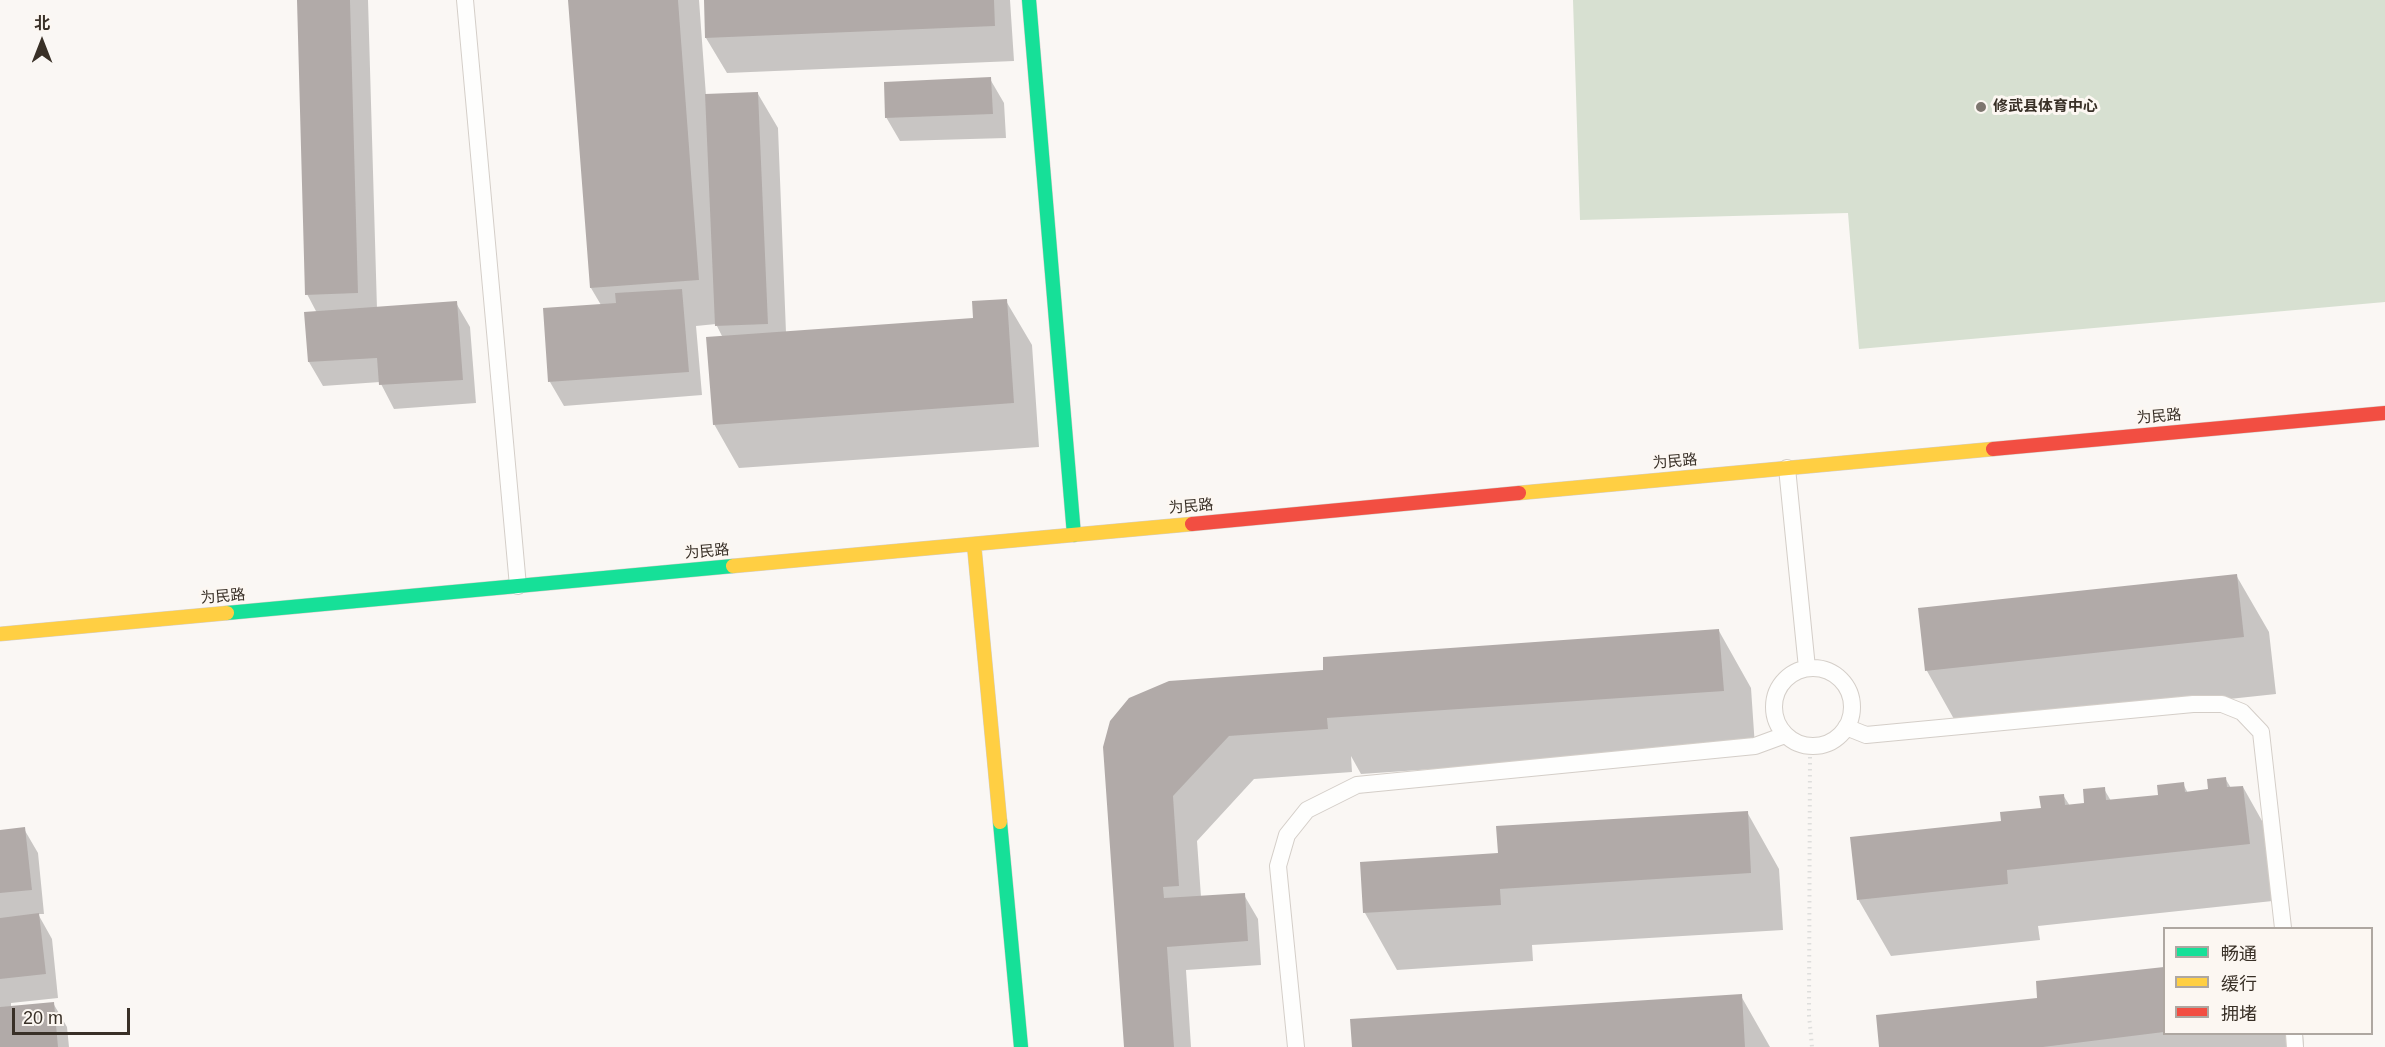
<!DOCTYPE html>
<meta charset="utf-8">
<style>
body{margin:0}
#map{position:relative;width:2385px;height:1047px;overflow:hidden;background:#faf7f4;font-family:Arial,"Noto Sans SC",sans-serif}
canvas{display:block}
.legend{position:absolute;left:2163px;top:927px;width:210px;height:108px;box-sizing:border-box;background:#fcf7f2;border:2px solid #aea7a1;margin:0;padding:8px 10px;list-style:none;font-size:18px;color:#393027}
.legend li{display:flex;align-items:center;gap:12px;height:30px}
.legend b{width:30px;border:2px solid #aea7a1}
.north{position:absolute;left:12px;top:12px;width:60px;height:60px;-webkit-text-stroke:4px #fcf7f2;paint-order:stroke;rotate:0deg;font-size:16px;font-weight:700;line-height:24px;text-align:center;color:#393027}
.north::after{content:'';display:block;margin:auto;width:21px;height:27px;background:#393027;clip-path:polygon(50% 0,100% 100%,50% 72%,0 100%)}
.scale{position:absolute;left:12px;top:1008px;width:118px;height:27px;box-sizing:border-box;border:3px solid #393027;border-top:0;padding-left:8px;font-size:18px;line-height:21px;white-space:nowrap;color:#393027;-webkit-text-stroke:4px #fcf7f2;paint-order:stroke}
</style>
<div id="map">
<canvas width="2385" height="1047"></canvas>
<ul class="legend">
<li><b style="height:8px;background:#16e098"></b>畅通</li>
<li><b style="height:8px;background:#ffcf43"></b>缓行</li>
<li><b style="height:8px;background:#f24e42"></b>拥堵</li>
</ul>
<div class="north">北</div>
<div class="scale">20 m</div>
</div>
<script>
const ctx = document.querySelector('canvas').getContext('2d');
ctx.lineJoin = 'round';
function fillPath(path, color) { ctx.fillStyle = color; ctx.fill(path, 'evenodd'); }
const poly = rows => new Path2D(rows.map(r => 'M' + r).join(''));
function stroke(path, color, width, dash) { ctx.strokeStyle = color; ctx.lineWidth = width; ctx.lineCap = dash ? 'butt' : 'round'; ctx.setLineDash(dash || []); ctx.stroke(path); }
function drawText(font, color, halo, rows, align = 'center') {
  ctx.font = font + ' Arial,"Noto Sans SC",sans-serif'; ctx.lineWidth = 6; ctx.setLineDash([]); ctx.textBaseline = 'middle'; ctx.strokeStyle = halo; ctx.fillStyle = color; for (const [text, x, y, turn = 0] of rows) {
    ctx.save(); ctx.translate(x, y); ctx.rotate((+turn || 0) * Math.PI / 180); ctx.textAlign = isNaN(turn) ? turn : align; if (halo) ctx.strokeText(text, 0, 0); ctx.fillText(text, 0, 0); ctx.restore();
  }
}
const green = poly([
 [1573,0,2385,0,2385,302,1859,349,1848,213,1580,220]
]);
const shadow = poly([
 [298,0,368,0,377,309,456,303,470,327,476,403,394,409,380,382,323,386,309,362,306,314,317,313,307,294],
 [570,0,699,0,706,96,758,94,778,128,786,333,974,320,1006,301,1032,345,1039,447,739,468,714,424,723,338,716,324,696,326,702,395,564,406,550,382,601,305,591,288],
 [705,0,1010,0,1014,61,727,73,706,38],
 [990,79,1004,103,1006,138,900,141,886,117],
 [2236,575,2269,632,2276,694,1959,728,1927,671,1920,609],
 [1719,631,1751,688,1755,747,1361,774,1351,756,1352,772,1254,779,1197,841,1201,897,1244,895,1258,919,1261,965,1186,970,1191,1047,1126,1047,1104,747,1323,672],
 [2225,778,2231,788,2243,787,2275,844,2282,900,2038,926,2040,940,1891,956,1858,899,2003,822,2042,809,2063,795,2070,806,2086,804,2104,789,2111,801,2160,796,2183,784,2188,793,2209,791],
 [1747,812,1779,869,1783,930,1532,945,1533,961,1397,970,1365,913,1362,863,1499,854],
 [24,829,38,853,44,914,38,914,52,939,58,998,11,1003,11,1007,53,1003,67,1027,69,1047,0,1047,0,831],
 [2164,968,2164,1034,2303,1034,2304,1047,1881,1047,2039,1000,2037,982],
 [1741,996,1770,1047,1353,1047]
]);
const building = poly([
 [297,0,350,0,358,293,305,295],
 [568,0,678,0,699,280,590,288],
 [704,0,994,0,995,26,705,38],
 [991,77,993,114,885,118,884,82],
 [758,92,768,324,715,326,705,94],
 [682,289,689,372,548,382,543,308,616,303,615,293],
 [1007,299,1014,403,713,425,706,337,973,318,972,301],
 [457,301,463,380,379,385,377,358,308,362,304,312],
 [2237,574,2244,637,1925,671,1918,608],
 [1719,629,1724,691,1327,718,1328,729,1229,736,1173,796,1179,886,1163,887,1164,898,1245,893,1248,941,1167,947,1174,1047,1124,1047,1103,747,1110,721,1129,698,1169,681,1323,670,1323,657],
 [2226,777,2227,787,2243,786,2250,844,2007,870,2008,884,1857,900,1850,837,2001,821,2000,812,2041,808,2039,796,2064,794,2065,805,2084,803,2083,789,2105,787,2106,800,2158,795,2157,785,2184,782,2185,792,2208,789,2207,779],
 [1748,811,1751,873,1500,889,1501,905,1363,913,1360,862,1498,853,1496,826],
 [25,827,32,890,0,893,0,830],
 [39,913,46,974,0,979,0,918],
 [2164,967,2164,1032,2043,1047,1879,1047,1876,1015,2037,998,2036,981],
 [1742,994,1745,1047,1352,1047,1350,1019],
 [54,1002,58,1047,0,1047,0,1007]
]);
const path = poly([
 [1810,751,1809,1015,1812,1047]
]);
const lane = poly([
 [465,0,518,586],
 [1787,468,1807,668],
 '1774 707a39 39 0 1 1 78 0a39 39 0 1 1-78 0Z',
 [1846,727,1866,735,2193,704,2222,704,2242,712,2261,732,2283,928],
 [2294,1034,2295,1047],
 [1296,1047,1278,866,1287,835,1307,810,1357,785,1755,746,1785,735]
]);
const fast = poly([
 [1029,0,1074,535],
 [227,613,733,566],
 [1000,822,1021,1047]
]);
const slow = poly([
 [1519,493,1993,449],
 [974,544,1000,822],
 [733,566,1192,524],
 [0,634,227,613]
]);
const jam = poly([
 [1993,449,2385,413],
 [1192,524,1519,493]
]);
const markers = [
 [1981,107,6,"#7d766f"]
];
const poiNames = [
 ["修武县体育中心",1993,107]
];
const streetNames = [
 ["为民路",2159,417,-5],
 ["为民路",1675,462,-5],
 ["为民路",1191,507,-5],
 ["为民路",707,552,-5],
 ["为民路",223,597,-5]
];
fillPath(green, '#d7e0d1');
fillPath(shadow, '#0003');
fillPath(building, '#b1aaa8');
stroke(lane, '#d4cec8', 18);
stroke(fast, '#d4cec8', 15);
stroke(slow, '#d4cec8', 15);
stroke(jam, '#d4cec8', 15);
stroke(path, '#dededc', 4, [1.5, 4.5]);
stroke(lane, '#fefefd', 16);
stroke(fast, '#16e098', 14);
stroke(slow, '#ffcf43', 14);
stroke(jam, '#f24e42', 14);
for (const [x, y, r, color] of markers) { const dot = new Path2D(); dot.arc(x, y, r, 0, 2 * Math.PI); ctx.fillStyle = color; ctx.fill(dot); stroke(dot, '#fcf7f2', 2); }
drawText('bold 15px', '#393027', '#fcf7f2', poiNames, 'left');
drawText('15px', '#393027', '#fcf7f2', streetNames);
</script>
